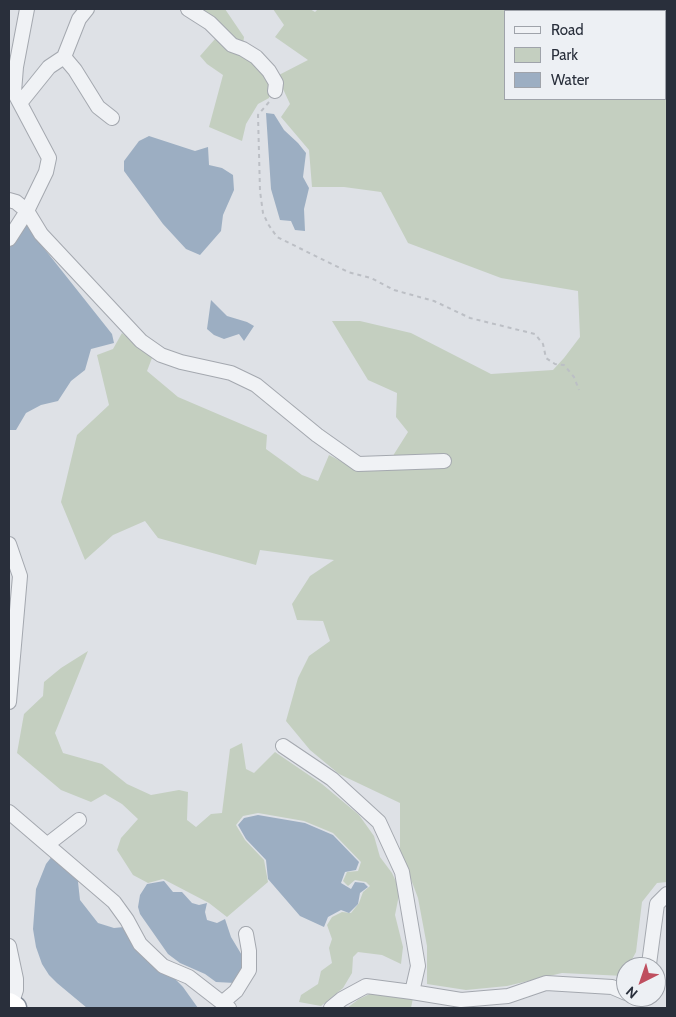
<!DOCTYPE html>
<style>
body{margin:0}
#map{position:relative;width:676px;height:1017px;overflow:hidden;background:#dee1e6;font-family:Cabin,sans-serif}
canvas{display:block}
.frame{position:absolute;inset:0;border:10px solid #292f3b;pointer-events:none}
.legend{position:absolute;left:504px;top:10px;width:162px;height:90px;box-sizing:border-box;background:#edf0f4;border:1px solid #9fa3aa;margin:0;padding:6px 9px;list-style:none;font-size:15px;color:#292f3b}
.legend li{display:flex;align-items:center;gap:10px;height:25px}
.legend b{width:25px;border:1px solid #9fa3aa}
.north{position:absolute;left:616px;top:957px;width:50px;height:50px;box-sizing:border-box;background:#edf0f4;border:1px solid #9fa3aa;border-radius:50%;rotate:221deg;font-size:14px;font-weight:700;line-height:20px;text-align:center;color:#292f3b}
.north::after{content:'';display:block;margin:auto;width:18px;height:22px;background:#bf4f5f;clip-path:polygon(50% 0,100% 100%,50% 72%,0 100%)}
</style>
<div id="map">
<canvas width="676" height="1017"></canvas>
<div class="frame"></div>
<ul class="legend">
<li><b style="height:6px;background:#f0f2f5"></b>Road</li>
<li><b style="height:14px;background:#c4cfc0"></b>Park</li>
<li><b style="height:14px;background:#9caec2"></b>Water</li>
</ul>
<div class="north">N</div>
</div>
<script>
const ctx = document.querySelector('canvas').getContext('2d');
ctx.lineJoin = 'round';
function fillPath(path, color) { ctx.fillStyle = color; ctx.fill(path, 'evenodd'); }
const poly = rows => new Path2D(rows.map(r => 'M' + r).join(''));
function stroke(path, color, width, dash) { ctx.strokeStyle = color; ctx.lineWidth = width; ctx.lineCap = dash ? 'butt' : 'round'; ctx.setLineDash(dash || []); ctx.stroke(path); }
const green = poly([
 [195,9,225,9,244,37,242,51,263,69,272,84,269,98,258,104,246,124,242,141,209,127,223,75,207,64,200,56,222,31],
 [273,9,310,9,315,12,318,9,667,9,667,882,657,883,642,902,636,952,628,967,626,967,624,976,562,973,507,986,466,990,427,984,427,946,418,898,400,850,400,803,339,774,310,750,286,721,298,678,309,656,330,641,323,621,297,620,292,604,310,576,334,560,260,550,256,565,158,538,145,521,113,535,85,560,61,502,77,435,109,405,97,355,113,349,122,333,152,358,147,371,178,397,267,435,266,449,302,475,318,481,329,455,356,469,384,470,408,432,396,417,397,393,368,380,332,321,360,321,411,333,491,374,553,370,564,358,580,337,578,291,501,278,408,243,381,192,344,187,312,187,309,150,281,117,290,104,277,76,308,60,275,37,284,25],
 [505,11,665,11,665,99,505,99],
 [88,651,55,733,63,753,102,764,127,784,151,795,179,790,188,792,187,820,196,827,211,814,222,813,230,749,242,743,246,769,254,773,275,752,322,784,359,815,374,836,380,857,392,873,400,890,395,915,403,947,401,964,382,955,358,952,353,957,352,973,343,988,321,1006,299,1002,301,995,318,984,321,971,332,963,329,948,332,939,327,925,332,917,342,912,351,913,359,903,363,892,370,886,366,882,355,880,348,886,343,881,347,872,358,871,361,862,333,833,304,821,258,813,243,816,236,825,245,840,264,860,268,882,227,917,209,903,163,879,148,883,133,875,117,850,121,838,138,819,122,804,105,794,91,802,61,790,17,753,24,714,43,696,44,682,61,668],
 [376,991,413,998,411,1008,347,1008,359,999]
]);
const water = poly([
 [266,113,274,114,284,130,298,143,306,153,303,177,309,188,304,209,305,231,295,230,291,221,280,220,271,189],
 [149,136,195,151,208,147,209,165,222,168,233,175,234,190,223,215,221,231,200,255,186,249,163,224,124,171,124,161,139,141],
 [27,222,29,222,39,242,112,334,114,343,91,349,85,370,71,381,58,401,41,405,26,413,16,430,9,430,9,248],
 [211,300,227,316,247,322,254,326,244,341,239,334,224,339,214,335,207,329],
 [258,815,305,823,333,835,359,862,356,870,345,872,341,883,351,889,355,882,364,883,368,887,360,893,358,904,349,913,341,910,328,917,324,927,300,916,268,879,266,860,246,839,238,825,244,818],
 [53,855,77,873,80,900,98,923,114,928,124,927,183,987,198,1008,87,1008,57,983,49,975,42,964,36,947,33,929,36,889,46,864],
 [164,881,173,892,182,892,192,903,199,905,207,903,205,912,207,920,217,923,225,919,231,937,243,957,243,967,235,983,216,982,205,974,180,963,168,954,140,914,138,907,140,895,147,884]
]);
const path = poly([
 [269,102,258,115,260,191,263,213,268,224,277,237,348,272,371,278,394,290,434,301,470,318,535,334,543,344,546,358,555,364,564,365,574,377,579,390]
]);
const minor = poly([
 [188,9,210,23,232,45,243,49,256,57,269,71,276,83,275,91],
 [64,57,79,19,87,9],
 [20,103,49,67,64,57,75,70,98,107,112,118],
 [9,200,16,202,27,211,41,234,141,341,161,355,181,362,231,373,256,385,317,435,358,464,444,461],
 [9,239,27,211,46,172,49,158,14,92,16,67,27,9],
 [9,544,20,576,9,702],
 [283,746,332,779,379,822,402,872,418,966,412,992],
 [9,812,114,902,127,920,140,944,163,966,189,977,229,1008],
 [48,844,79,820],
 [9,946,16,979,16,990,10,1008],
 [647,967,649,964,657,904,667,894],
 [223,1002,236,991,249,970,249,951,246,934],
 [331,1008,342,999,366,986,412,992,461,1000,508,996,546,983,612,987,626,993]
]);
const trunk = poly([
 [9,1004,15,1008]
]);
fillPath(green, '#c4cfc0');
fillPath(water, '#9caec2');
stroke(minor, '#a4a8af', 16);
stroke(trunk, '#878f9b', 25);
stroke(path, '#bcbfc5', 2, [4, 4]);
stroke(minor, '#f0f2f5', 14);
stroke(trunk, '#fff', 22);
</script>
